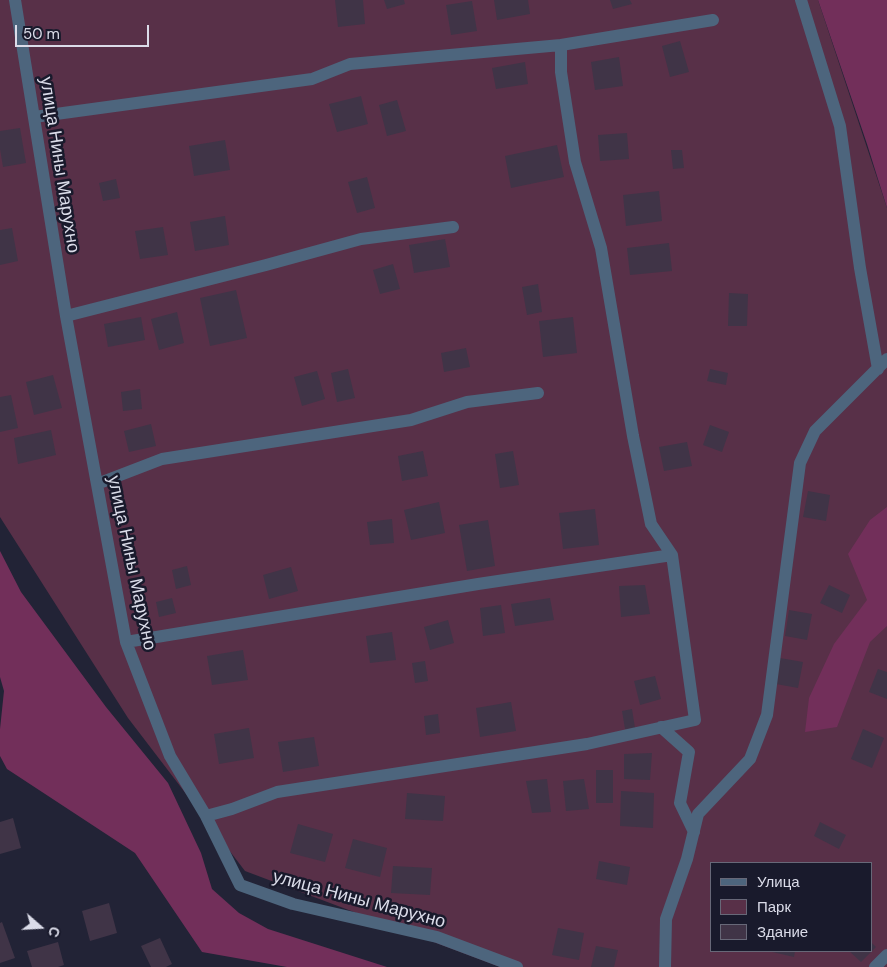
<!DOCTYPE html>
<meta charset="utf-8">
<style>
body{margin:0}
#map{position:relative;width:887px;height:967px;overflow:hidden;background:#222336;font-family:"DM Sans",sans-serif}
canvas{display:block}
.legend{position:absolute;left:710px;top:862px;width:162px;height:90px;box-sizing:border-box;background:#191a2c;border:1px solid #676878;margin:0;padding:6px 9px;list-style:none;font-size:15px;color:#dbdce9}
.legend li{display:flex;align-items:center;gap:10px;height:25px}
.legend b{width:25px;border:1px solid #676878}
.north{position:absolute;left:15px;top:902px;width:50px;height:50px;-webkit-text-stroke:4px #191a2c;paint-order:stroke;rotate:109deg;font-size:14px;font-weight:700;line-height:20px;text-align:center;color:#dbdce9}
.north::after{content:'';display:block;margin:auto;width:18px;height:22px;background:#dbdce9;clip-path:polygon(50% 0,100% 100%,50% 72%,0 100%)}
.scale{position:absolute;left:15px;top:25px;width:134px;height:22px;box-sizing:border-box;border:2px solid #dbdce9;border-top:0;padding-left:6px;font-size:15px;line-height:18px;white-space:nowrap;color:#dbdce9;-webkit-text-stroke:4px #191a2c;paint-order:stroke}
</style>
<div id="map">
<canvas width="887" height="967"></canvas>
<ul class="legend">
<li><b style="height:6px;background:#4d657d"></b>Улица</li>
<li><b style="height:14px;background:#583048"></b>Парк</li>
<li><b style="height:14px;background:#403447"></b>Здание</li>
</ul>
<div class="north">С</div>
<div class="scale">50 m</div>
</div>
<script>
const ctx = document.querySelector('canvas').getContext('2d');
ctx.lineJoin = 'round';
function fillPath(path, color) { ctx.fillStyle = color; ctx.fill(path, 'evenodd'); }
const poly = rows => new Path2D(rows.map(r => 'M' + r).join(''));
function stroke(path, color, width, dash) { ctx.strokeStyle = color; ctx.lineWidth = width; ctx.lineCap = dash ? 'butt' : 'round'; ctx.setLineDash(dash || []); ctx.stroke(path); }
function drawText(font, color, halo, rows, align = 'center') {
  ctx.font = font + ' "DM Sans",sans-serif'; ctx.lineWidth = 5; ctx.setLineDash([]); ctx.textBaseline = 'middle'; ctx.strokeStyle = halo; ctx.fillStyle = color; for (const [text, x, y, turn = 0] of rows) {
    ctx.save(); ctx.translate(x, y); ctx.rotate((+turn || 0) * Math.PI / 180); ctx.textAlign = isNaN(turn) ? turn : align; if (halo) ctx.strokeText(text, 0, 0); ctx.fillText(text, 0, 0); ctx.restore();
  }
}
const green = poly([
 [0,0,818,0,887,208,887,967,500,967,245,871,128,718,0,517],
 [711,863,871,863,871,951,711,951]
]);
const forest = poly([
 [818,0,887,0,887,208,867,144],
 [887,507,887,626,870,642,837,727,805,732,809,698,834,644,867,600,848,554,870,520],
 [0,551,21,592,106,707,168,783,201,853,212,889,239,913,268,929,387,967,287,967,202,952,135,853,7,769,0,756,0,729,4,691,0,677]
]);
const building = poly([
 [335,0,363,0,365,24,338,27],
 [384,0,404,0,405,4,387,9],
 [494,0,528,0,530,14,497,20],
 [610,0,630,0,632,4,613,9],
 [472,1,477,31,451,35,446,5],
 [680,41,689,72,670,77,662,46],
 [619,57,623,86,595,90,591,62],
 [525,62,528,84,496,89,492,68],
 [361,96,368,124,337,132,329,104],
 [397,100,406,131,387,136,379,105],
 [20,128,26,163,3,167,0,149,0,131],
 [627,133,629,159,600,161,598,135],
 [225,140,230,170,194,176,189,146],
 [557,145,564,177,511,188,505,156],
 [671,150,682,150,684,168,673,169],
 [367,177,375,208,357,213,348,182],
 [116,179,120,198,103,201,99,183],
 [659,191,662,221,626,226,623,195],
 [225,216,229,245,195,251,190,222],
 [163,227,168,255,140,259,135,231],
 [12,228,18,261,0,265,0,230],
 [445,239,450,267,414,273,409,245],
 [669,243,672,271,630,275,627,248],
 [393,264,400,289,380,294,373,270],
 [538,284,542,312,527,315,522,287],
 [236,290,247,338,210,346,200,298],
 [729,293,748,294,747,326,728,326],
 [177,312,184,343,159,350,151,319],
 [141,317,145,340,108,347,104,324],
 [573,317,577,353,543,357,539,321],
 [466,348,470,367,444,372,441,353],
 [348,369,355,398,337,402,331,373],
 [710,369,728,373,726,385,707,381],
 [317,371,325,399,302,406,294,377],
 [53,375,62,408,34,415,26,382],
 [140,389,142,409,123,411,121,392],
 [11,395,18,428,0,432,0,397],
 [151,424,156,446,129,452,124,431],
 [710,425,729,432,722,452,703,445],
 [51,430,56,455,18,464,14,438],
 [687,442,692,466,664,471,659,447],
 [423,451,428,476,402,481,398,456],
 [513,451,519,485,500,488,495,454],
 [808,491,830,495,826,521,803,517],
 [439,502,445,533,411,540,404,510],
 [595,509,599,545,563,549,559,513],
 [392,519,394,543,370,545,367,522],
 [488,520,495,566,467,571,459,525],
 [187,566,191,585,176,589,172,570],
 [291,567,298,591,269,599,263,575],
 [645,585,650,614,621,617,619,586],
 [829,585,850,595,842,613,820,603],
 [172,598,176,613,159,617,156,602],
 [550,598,554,620,515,626,511,604],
 [501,605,505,633,483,636,480,608],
 [789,610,812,614,807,640,785,636],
 [448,620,454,643,430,650,424,627],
 [392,632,396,660,370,663,366,636],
 [243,650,248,680,212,685,207,656],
 [780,658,803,662,798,688,776,684],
 [425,661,428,681,415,683,412,663],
 [878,669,887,672,887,699,869,692],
 [655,676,661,699,640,705,634,681],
 [511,702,516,731,480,737,476,708],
 [632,709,635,728,625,729,622,711],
 [438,714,440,733,426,735,424,716],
 [249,728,254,758,219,764,214,734],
 [863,729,884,738,872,768,851,759],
 [314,737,319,766,283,772,278,742],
 [652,753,650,780,624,779,624,754],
 [596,770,613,770,613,803,596,803],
 [547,779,551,812,532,813,526,781],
 [584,779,589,809,566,811,563,781],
 [621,791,654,793,653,828,620,826],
 [407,793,445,796,443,821,405,819],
 [13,818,21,848,0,854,0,822],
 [820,822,846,835,839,849,814,836],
 [298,824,333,834,325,862,290,853],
 [353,839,387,848,380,877,345,868],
 [599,861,630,867,627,885,596,879],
 [393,866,432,868,430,895,391,893],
 [109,903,117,933,90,941,82,911],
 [2,922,15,958,0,963,0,923],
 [558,928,584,933,579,960,552,955],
 [160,938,172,964,166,967,151,967,141,946],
 [58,942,64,965,58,967,32,967,27,951],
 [871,942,876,947,861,962,849,951,871,951],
 [596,946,618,950,614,967,591,967],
 [768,951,795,951,794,957]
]);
const minor = poly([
 [15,0,66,316,126,642,170,756,206,816,240,885,293,904,437,937,517,967],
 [801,0,840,126,860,268,878,369],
 [561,45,713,20],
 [34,117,312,79,350,64,561,45,561,72,575,162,601,248,633,436,651,524,672,555,478,584,126,642],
 [66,316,266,265,361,239,453,227],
 [97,484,162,459,411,420,467,402,538,393],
 [661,727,689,752,680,803,694,832],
 [206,816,232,809,277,792,587,744,695,720,672,555],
 [665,967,666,919,687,859,698,814,750,759,767,715,800,463,815,431,887,359],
 [875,967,887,955]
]);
const streetNames = [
 ["улица Нины Марухно",59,165,81],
 ["улица Нины Марухно",131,563,78],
 ["улица Нины Марухно",359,900,15]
];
fillPath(green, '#583048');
fillPath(forest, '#722f5a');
fillPath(building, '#403447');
stroke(minor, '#4d657d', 12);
drawText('18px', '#dbdce9', '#191a2c', streetNames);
</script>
